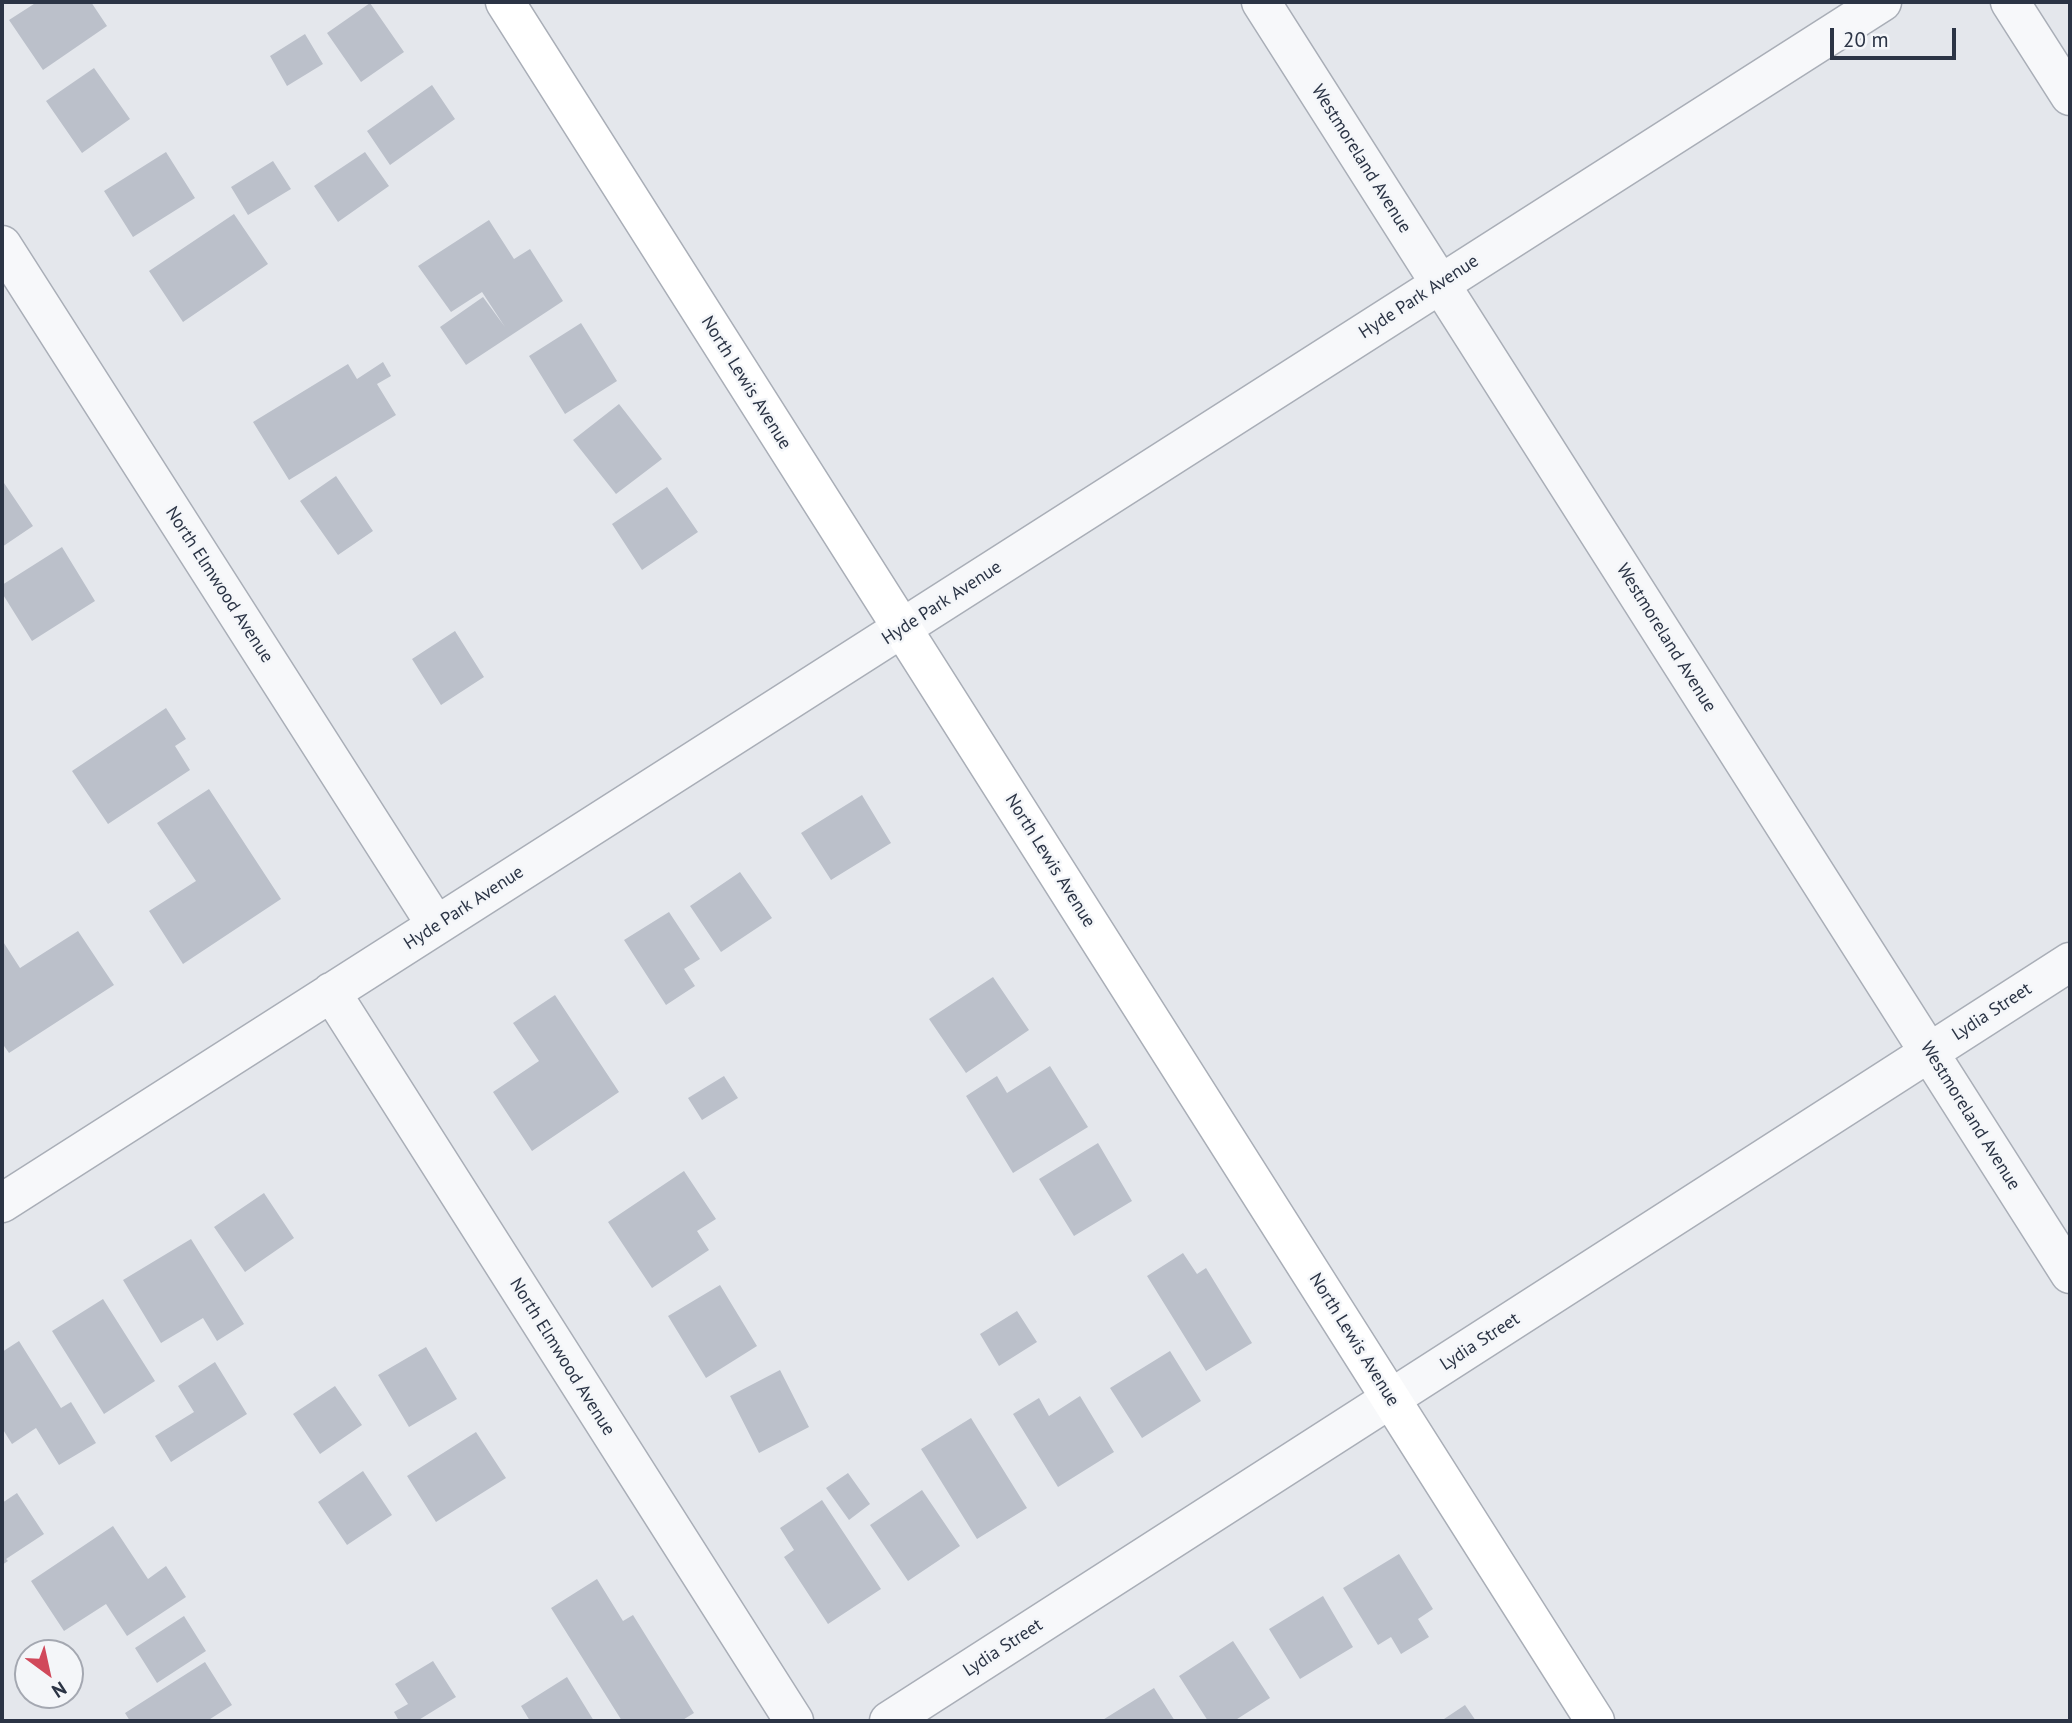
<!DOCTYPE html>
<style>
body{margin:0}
#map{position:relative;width:2072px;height:1723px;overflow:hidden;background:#e4e7ec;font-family:"PT Sans",sans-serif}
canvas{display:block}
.frame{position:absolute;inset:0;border:4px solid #2b3445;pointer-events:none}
.north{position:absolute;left:14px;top:1639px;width:70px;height:70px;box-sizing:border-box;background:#f4f6f9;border:2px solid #a4a8b1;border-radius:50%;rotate:147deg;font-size:19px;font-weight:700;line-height:28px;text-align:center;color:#2b3445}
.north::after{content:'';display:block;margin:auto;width:24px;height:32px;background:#d1495b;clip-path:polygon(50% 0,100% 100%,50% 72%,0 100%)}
.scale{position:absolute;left:1830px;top:28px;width:126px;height:32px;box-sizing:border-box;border:4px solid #2b3445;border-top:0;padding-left:9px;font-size:21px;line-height:24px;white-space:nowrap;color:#2b3445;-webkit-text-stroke:5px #f4f6f9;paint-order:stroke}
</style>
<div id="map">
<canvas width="2072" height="1723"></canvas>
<div class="frame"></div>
<div class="north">N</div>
<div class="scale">20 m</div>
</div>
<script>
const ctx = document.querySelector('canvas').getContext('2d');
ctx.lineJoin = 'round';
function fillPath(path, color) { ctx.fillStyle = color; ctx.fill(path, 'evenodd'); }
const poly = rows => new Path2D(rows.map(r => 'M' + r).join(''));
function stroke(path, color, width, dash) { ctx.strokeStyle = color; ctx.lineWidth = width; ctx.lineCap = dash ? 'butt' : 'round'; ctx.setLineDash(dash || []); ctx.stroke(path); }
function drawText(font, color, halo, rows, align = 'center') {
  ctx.font = font + ' "PT Sans",sans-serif'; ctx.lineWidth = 5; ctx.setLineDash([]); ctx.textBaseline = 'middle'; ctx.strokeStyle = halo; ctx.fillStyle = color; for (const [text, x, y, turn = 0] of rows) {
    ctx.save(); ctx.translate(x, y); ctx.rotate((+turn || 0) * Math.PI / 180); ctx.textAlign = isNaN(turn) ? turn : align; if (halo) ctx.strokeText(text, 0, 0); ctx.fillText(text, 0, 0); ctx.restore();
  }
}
const building = poly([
 [37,2,91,2,107,26,43,70,9,20],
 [370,3,404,52,361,82,327,33],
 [305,34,323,64,287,86,270,56],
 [94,68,130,119,82,153,46,101],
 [432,85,455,119,390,165,367,131],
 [166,152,195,198,133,237,104,191],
 [365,152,389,186,338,222,314,186],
 [273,161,291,189,248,215,231,187],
 [234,214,268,264,183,322,149,271],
 [489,220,514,259,530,249,563,301,466,365,440,327,483,297,505,327,482,292,451,312,418,266],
 [581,323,617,381,565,414,529,356],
 [383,362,391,376,377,384,396,415,289,480,253,422,348,364,357,379],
 [619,404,662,459,616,494,573,440],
 [336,476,373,531,338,555,300,501],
 [2,480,33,526,2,547],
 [667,487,698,532,642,570,612,524],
 [62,547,95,601,32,641,2,593,2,585],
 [455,631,484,677,441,705,412,659],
 [166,708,186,739,175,746,190,770,108,824,72,771],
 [209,789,281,899,183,964,149,911,196,881,157,823],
 [862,795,891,843,831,880,801,833],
 [740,872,772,918,721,952,690,906],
 [669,912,700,959,684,969,695,986,666,1005,624,940],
 [78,931,114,985,9,1053,2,1043,2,940,20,968],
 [993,977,1029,1030,966,1073,929,1019],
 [555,995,619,1092,532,1151,493,1092,539,1061,513,1023],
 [1050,1066,1088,1127,1013,1173,966,1096,997,1076,1007,1093],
 [724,1076,738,1098,702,1120,688,1098],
 [1098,1143,1132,1201,1074,1236,1039,1179],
 [684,1171,716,1219,697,1231,709,1250,652,1288,608,1222],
 [264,1193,294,1238,245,1272,214,1227],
 [191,1239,244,1324,217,1341,203,1318,161,1343,123,1280],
 [1183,1253,1197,1274,1206,1268,1252,1343,1206,1371,1147,1276],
 [720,1285,757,1346,706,1378,668,1316],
 [103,1299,155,1381,104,1414,52,1331],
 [1017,1311,1037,1342,999,1366,980,1334],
 [19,1341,61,1408,71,1402,96,1443,59,1465,36,1428,12,1444,2,1428,2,1352],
 [426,1347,457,1399,409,1427,378,1375],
 [1170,1351,1201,1401,1142,1438,1110,1388],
 [215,1362,247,1414,171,1462,155,1436,194,1412,178,1386],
 [780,1370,809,1427,759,1453,730,1396],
 [335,1386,362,1425,320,1454,293,1414],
 [1080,1396,1114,1452,1058,1487,1013,1414,1039,1398,1049,1416],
 [971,1418,1027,1508,977,1539,921,1449],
 [476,1432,506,1478,436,1522,407,1476],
 [363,1471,392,1515,347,1545,318,1502],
 [848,1473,870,1504,849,1520,826,1488],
 [922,1490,960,1546,908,1581,870,1525],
 [17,1493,44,1534,6,1559,8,1561,2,1565,2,1503],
 [822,1500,881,1589,828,1624,784,1557,794,1550,780,1528],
 [113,1526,148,1579,166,1566,186,1597,127,1636,106,1604,64,1631,31,1581],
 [1399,1554,1433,1609,1418,1619,1429,1637,1401,1654,1391,1637,1378,1645,1343,1588],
 [597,1579,623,1621,633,1615,694,1713,681,1721,622,1721,551,1608],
 [1323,1596,1353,1647,1300,1679,1269,1629],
 [184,1616,206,1651,157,1683,135,1648],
 [1233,1641,1270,1698,1234,1721,1208,1721,1179,1676],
 [433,1661,456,1697,417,1721,399,1721,394,1712,408,1704,395,1684],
 [205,1662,232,1705,207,1721,130,1721,125,1713],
 [567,1677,594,1721,530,1721,521,1706],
 [1154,1688,1175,1721,1101,1721],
 [1465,1705,1476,1721,1441,1721]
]);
const minor = poly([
 [1261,2,2070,1274],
 [2010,2,2070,96],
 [2,245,436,925],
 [331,992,794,1721],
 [2,1203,1882,2],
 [889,1721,2070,962]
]);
const secondary = poly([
 [505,2,1595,1721]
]);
const streetNames = [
 ["Westmoreland Avenue",1361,159,58],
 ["Hyde Park Avenue",1419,297,-33],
 ["North Lewis Avenue",746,383,58],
 ["North Elmwood Avenue",219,585,57],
 ["Hyde Park Avenue",942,603,-33],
 ["Westmoreland Avenue",1666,638,58],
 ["North Lewis Avenue",1050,861,58],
 ["Hyde Park Avenue",464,908,-33],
 ["Lydia Street",1992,1012,-33],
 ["Westmoreland Avenue",1970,1116,58],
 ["North Lewis Avenue",1354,1340,58],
 ["Lydia Street",1480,1342,-33],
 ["North Elmwood Avenue",562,1357,58],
 ["Lydia Street",1003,1648,-33]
];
fillPath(building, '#bbc0ca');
stroke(minor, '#a9aeb7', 41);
stroke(secondary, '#a9aeb7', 41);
stroke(minor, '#f7f8fa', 38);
stroke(secondary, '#fff', 38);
drawText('18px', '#2b3445', '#f4f6f9', streetNames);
</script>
